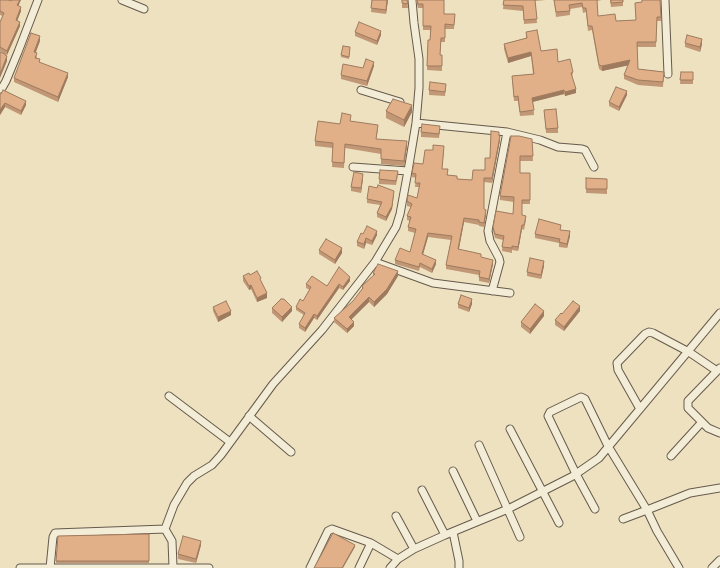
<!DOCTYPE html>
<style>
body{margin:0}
canvas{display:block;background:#ede1c0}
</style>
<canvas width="720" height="568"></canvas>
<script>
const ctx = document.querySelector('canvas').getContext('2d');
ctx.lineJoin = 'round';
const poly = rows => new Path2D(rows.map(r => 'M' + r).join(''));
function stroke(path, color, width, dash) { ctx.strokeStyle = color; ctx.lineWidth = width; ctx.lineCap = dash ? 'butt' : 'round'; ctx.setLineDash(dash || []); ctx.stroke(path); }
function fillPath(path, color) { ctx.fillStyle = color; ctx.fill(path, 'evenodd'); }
const minor = poly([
 [122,0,144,9],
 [665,0,668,74],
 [0,89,2,88,6,81,18,52,38,0],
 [361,90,400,102],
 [416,123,507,132,540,140,558,147,582,149,585,150,594,167],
 [353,167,408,171],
 [375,262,433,283,510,293],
 [492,291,500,262,499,258,490,241,488,231,507,132],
 [720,368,688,401,688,408,708,428,720,433],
 [169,396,230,442],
 [640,409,618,370,617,363,645,334,649,332,653,333,689,352,717,371],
 [249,416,291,452],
 [510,429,559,523],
 [479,445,520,537],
 [671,456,702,422],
 [453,471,477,521],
 [422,490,445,535],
 [595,509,576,474,548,416,550,412,581,397,585,399,608,446,647,510,623,519],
 [396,516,414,549],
 [165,529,174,505,187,483,194,476,212,465,221,455,273,384,322,330,375,262,396,227,400,214,408,171,416,123,419,88,419,59,414,23,412,0],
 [453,532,459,561,459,568],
 [371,543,398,559],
 [20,568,209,568],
 [50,568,53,537,55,533,165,529,172,541,173,567],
 [310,568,328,531,332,529,371,543,359,568],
 [390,568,398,559,414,549,445,535,508,509,573,476,599,458,720,313],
 [679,568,657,531,647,510,690,493,720,488],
 [712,568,720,560]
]);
const wall = poly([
 [0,0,19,6,21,11,17,21,20,26,7,55,0,51,0,22,3,16,0,15],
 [372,0,388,0,386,14,371,12],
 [402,0,407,0,408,8,402,8],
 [416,0,444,0,444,14,455,14,454,29,445,29,445,42,441,42,440,55,442,55,442,71,427,70,428,40,430,40,430,30,423,30,423,8,418,8],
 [504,0,546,0,535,1,537,23,524,24,523,11,503,9],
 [554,0,602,0,597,1,598,16,616,21,636,20,635,3,660,0,661,21,657,21,656,47,637,47,638,69,664,72,663,87,638,85,624,79,624,75,628,65,602,71,599,69,592,30,588,31,586,12,583,13,582,7,570,9,570,15,556,17],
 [610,0,623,0,623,6,611,7],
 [355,32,381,35,377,45,355,36],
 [526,32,541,51,558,62,573,72,572,77,576,93,565,96,564,94,533,102,534,115,520,116,518,101,514,101,512,76,533,74,531,56,508,63,504,49,504,44,526,38],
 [40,41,36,52,37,58,40,63,68,77,58,102,14,82,14,78],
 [685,43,702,44,700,52,685,47],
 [350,49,349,59,341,57,341,55],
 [374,66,367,86,341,79,341,75,363,68],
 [681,72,693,72,693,84,680,84],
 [446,88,445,96,429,95,429,90],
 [0,94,26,105,21,115,5,107,0,115],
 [627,95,619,111,609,106,609,102],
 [544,110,558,128,558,133,546,133],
 [386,111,412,112,404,127,386,118],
 [351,121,378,130,376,139,407,146,404,166,381,164,381,154,345,148,344,168,332,167,333,148,315,146,315,141,340,124],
 [440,130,439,138,421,137,421,132],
 [499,136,500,140,492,183,484,182,484,209,486,214,484,227,479,226,479,225,464,222,459,249,481,258,493,264,489,283,479,281,479,275,446,269,446,265,451,240,428,237,423,254,436,264,432,273,420,267,419,271,395,264,395,260,410,252,415,233,408,231,408,227,410,221,407,220,407,216,411,207,407,206,407,201,417,198,419,187,415,187,416,178,412,177,412,173,423,164,433,150,444,150,442,169,448,175,457,179,472,180,485,170],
 [511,136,532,139,533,161,520,161,520,173,530,173,530,204,522,204,522,215,526,220,524,230,522,229,518,251,512,250,512,253,502,251,503,240,495,238,493,231,493,227,513,214,514,202,500,200,500,196],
 [398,175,396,185,379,184,379,179],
 [363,178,361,193,351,191,351,187],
 [586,178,607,179,607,194,586,193],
 [394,194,392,209,386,221,377,217,377,213,380,205,367,203,367,199],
 [561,230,570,236,567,248,559,247,559,243,535,238,535,234],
 [363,234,377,235,372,245,366,243,364,249,357,246,357,242],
 [319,250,342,253,335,264,319,254],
 [544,266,541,279,527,276,527,272],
 [373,273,398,276,387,294,374,307,369,302,351,319,354,326,347,333,334,322,334,318,353,301,362,289,362,286,373,276],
 [250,275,261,282,267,298,257,302,251,289,249,290,243,281,243,276],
 [350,281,343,290,339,288,317,320,314,318,305,332,299,328,299,324,304,315,296,310,296,307,303,301,310,290,306,288,306,284,327,286],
 [458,304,472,304,469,312,458,308],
 [213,307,231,315,218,322,213,311],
 [272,308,292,311,282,322,272,313],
 [580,311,564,331,555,325,555,320,562,314],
 [544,316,530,334,521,327,521,322],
 [149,534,149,563,56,563,58,536],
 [201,545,196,563,178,559,178,554]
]);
const shadedWall = poly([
 [20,0,21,0,17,9,17,5],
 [387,0,388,0,386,14,386,10],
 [21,7,21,11,16,24,16,20],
 [20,22,20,26,7,55,7,51],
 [381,31,381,35,377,45,377,41],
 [40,36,40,41,34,56,34,52],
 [702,39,702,44,700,52,700,47],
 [531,52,531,56,508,63,508,58],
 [7,56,7,61,0,78,0,74],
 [630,60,630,65,602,71,602,66],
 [374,62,374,66,367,86,367,81],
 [68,73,68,77,58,102,58,97],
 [576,89,576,93,565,96,565,92],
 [564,90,564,94,532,102,532,98],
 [627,91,627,95,619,111,619,107],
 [26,101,26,105,21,115,21,111],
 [5,103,5,107,0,115,0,110],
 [412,105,412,112,404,127,404,120],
 [500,136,500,140,492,183,492,178],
 [407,141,407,146,404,166,404,161],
 [363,174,363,178,361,193,361,188],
 [394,191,392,209,386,221,386,217],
 [486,210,486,214,484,227,484,223],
 [464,218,464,222,458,253,458,249],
 [522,225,522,229,518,251,518,247],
 [377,231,377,235,372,245,372,241],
 [570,231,570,236,567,248,567,244],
 [428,233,428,237,422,258,422,254],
 [366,238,366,243,364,249,364,244],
 [342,248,342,253,335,264,335,260],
 [436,260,436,264,432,273,432,269],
 [493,260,493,264,489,283,489,279],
 [544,261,544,266,541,279,541,275],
 [398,271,398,276,387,294,374,307,374,302],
 [350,277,350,281,343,290,343,287],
 [339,284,339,288,317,320,317,316],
 [251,285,251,289,249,290,249,286],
 [267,293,267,298,257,302,257,298],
 [369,297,369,302,349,322,349,317],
 [472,299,472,304,469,312,469,308],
 [580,306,580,311,564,331,564,327],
 [292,307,292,311,282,322,282,317],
 [231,311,231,315,218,322,218,317],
 [544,311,544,316,530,334,530,329],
 [314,314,314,318,305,332,305,328],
 [354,322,354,326,347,333,347,329],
 [201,541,201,545,196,563,196,559],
 [355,545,355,547,343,568,342,568]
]);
const building = poly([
 [0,0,8,0,11,1,12,0,20,0,17,5,21,7,16,20,20,22,7,51,0,47,0,22,4,13,0,11,0,0],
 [372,0,387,0,386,10,371,8,372,0],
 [402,0,407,0,408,4,402,3,402,0],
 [417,0,444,0,444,14,455,14,454,25,445,24,445,38,441,38,440,55,442,55,442,66,427,66,428,40,430,40,431,26,423,26,423,4,418,4,417,0],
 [504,0,535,0,537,19,524,20,523,6,503,5,504,0],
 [554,0,597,0,598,16,615,14,616,21,636,20,635,3,642,2,642,0,660,0,661,17,657,17,656,42,637,42,638,69,664,72,663,82,638,80,624,75,630,60,602,66,599,65,592,26,588,26,586,8,583,8,582,3,569,5,570,11,556,12,554,0],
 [611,0,623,0,623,2,611,3,611,0],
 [359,22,381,31,377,41,355,32,359,22],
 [537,30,541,51,557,49,558,62,570,59,573,72,571,73,576,89,565,92,564,90,532,98,534,110,520,112,518,96,514,97,512,76,534,74,531,52,508,58,504,44,527,38,526,32,537,30],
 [31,33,40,36,34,52,37,53,35,58,40,59,39,62,68,73,58,97,14,78,31,33],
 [687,35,702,39,700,47,685,43,687,35],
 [343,46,350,47,349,57,341,55,343,46],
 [0,52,5,54,5,55,7,56,0,74,0,52],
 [366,59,374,62,367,81,341,75,343,64,363,68,366,59],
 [681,72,693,72,693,80,680,80,681,72],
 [430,82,446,84,445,92,429,90,430,82],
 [616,87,627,91,619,107,609,102,616,87],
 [3,90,26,101,21,111,5,103,0,110,0,94,1,94,3,90],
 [393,99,412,105,404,120,386,111,393,99],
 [556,109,558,128,546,129,544,110,556,109],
 [342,113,351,115,350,121,378,125,376,139,407,141,404,161,381,159,381,149,345,144,344,163,332,162,333,143,315,141,318,121,340,124,342,113],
 [422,124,440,126,439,134,421,132,422,124],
 [491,131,499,132,499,136,500,136,492,178,484,178,484,209,486,210,484,223,479,222,479,220,464,218,458,249,481,254,481,257,493,260,489,279,479,277,480,271,446,265,452,236,428,233,422,254,436,260,432,269,420,263,419,267,395,260,400,248,410,252,416,229,408,227,411,217,407,216,412,204,407,201,408,195,417,198,420,183,415,183,416,174,412,173,414,163,423,164,425,150,433,150,433,145,444,146,442,169,448,169,447,175,457,176,457,179,472,180,473,170,485,170,485,158,490,158,491,131],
 [511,136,519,136,532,139,533,156,520,156,520,173,530,173,530,200,522,200,522,215,526,216,524,225,522,225,518,247,512,246,512,248,502,247,504,236,495,234,493,227,496,211,513,214,514,197,500,196,511,136],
 [380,170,398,171,396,181,379,179,380,170],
 [354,172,363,174,361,188,351,187,354,172],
 [586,178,607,179,607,189,586,189,586,178],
 [378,185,394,191,392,206,386,217,377,213,382,202,367,199,369,186,377,188,378,185],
 [539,219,561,225,560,230,570,231,567,244,559,242,560,239,535,234,539,219],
 [367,226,377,231,372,241,366,238,364,244,357,242,361,233,363,234,367,226],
 [326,239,342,248,335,260,319,250,326,239],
 [530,258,544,261,541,275,527,272,530,258],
 [378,264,398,271,387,289,374,302,369,297,349,317,354,322,347,329,334,318,353,301,363,288,362,286,375,274,373,273,378,264],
 [339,267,350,277,343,287,339,284,317,316,314,314,305,328,299,324,305,313,296,307,300,299,303,301,311,287,306,284,312,276,327,286,339,267],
 [257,271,261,278,260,279,267,293,257,298,251,285,249,286,243,276,249,273,250,275,257,271],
 [461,295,472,299,469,308,458,304,461,295],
 [281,299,284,299,292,307,282,317,272,308,281,299],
 [226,301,231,311,218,317,213,307,226,301],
 [573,301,580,306,564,327,555,320,561,313,562,314,573,301],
 [535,304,544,311,530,329,521,322,535,304],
 [333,533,355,545,342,568,314,568,333,533],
 [149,534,149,561,56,561,58,536,149,534],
 [183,536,201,541,196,559,178,554,183,536]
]);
stroke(minor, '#665a4c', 9);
stroke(minor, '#f3ecd6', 7);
fillPath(wall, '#c29775');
fillPath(shadedWall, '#9e7b5f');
fillPath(building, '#e2b088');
stroke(building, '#9e7b5f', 1);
</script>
